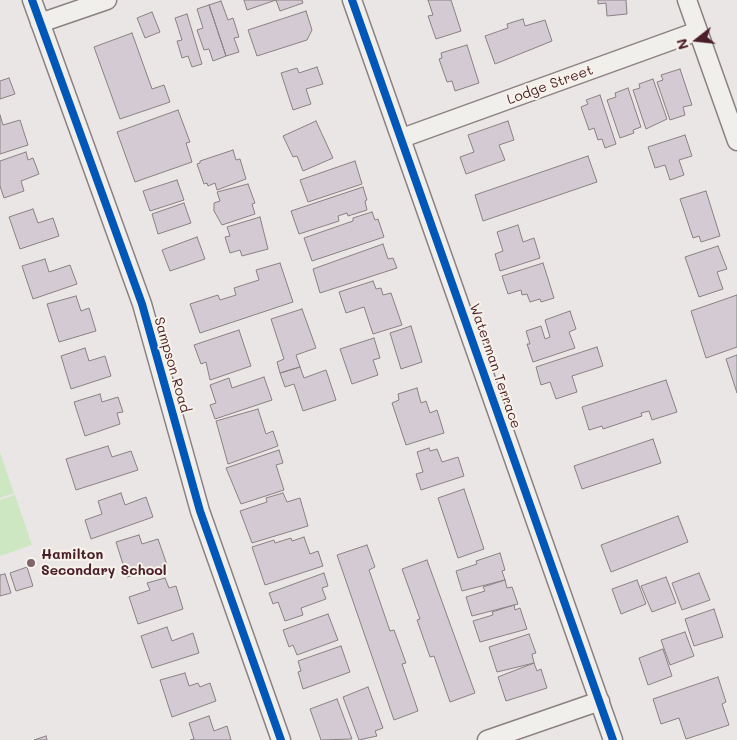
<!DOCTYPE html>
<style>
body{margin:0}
#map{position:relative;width:737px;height:740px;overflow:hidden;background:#ebe6e6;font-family:Mali,sans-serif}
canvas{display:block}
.north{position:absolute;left:672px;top:15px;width:50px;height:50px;-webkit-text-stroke:4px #f7f3e8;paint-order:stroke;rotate:254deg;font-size:14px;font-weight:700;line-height:20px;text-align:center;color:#4a1f2b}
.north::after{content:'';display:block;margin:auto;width:18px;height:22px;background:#4a1f2b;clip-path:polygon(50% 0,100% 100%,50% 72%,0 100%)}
</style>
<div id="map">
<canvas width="737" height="740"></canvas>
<div class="north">N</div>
</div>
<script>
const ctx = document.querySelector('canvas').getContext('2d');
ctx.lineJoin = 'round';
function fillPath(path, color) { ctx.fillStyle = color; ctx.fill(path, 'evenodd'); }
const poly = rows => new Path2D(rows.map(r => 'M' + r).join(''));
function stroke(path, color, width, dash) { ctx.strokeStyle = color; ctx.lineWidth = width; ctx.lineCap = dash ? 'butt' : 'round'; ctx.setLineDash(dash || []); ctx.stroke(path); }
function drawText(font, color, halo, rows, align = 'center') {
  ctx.font = font + ' Mali,sans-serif'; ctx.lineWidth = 4; ctx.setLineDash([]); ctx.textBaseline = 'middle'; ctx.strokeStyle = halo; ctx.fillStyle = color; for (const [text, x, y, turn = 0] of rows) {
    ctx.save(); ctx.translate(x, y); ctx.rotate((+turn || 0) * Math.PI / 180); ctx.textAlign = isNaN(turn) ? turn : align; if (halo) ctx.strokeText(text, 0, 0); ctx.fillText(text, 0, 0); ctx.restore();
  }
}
const green = poly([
 [0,452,14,493,0,498],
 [15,495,32,545,0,556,0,500]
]);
const building = poly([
 [244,0,302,0,303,3,280,11,276,0,247,10,244,0],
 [428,0,451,0,461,31,436,39,428,16,433,15,428,0],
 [598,0,626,0,627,14,607,16,606,3,598,4,598,0],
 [221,1,228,20,233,18,239,37,234,38,239,52,226,56,209,5,221,1],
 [209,5,226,56,213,61,209,49,204,50,197,30,203,28,197,9,209,5],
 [306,11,312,30,307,40,257,56,248,30,306,11],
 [152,12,160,32,145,38,137,18,152,12],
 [187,14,202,64,192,67,188,56,182,58,177,41,182,40,175,18,187,14],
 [523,19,525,26,545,20,552,41,495,64,485,36,508,28,507,24,523,19],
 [132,33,152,89,164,85,170,102,120,119,94,47,132,33],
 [467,45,479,83,455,91,452,81,447,82,439,59,442,58,441,53,467,45],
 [317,67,323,84,306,89,311,104,293,110,281,73,297,68,299,73,317,67],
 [680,69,692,105,683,107,685,115,670,120,657,82,663,80,661,75,680,69],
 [9,78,15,94,0,99,0,81,9,78],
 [653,79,667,119,646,129,633,90,640,88,639,84,653,79],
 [628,88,641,127,633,130,634,133,620,138,607,100,616,97,615,93,628,88],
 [600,95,616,144,605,148,602,139,598,140,594,128,589,130,581,107,588,104,586,100,600,95],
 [178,110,190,142,186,143,192,162,135,182,117,132,178,110],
 [0,115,3,125,20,120,28,145,0,154,0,115],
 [316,121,333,158,303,171,297,156,293,157,283,136,316,121],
 [508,121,514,140,499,145,505,160,466,174,460,157,474,152,468,135,508,121],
 [685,135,692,156,679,160,684,175,670,180,665,165,655,168,648,147,685,135],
 [233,150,236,160,240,159,246,179,217,190,215,183,208,186,207,183,204,184,197,164,200,163,200,161,233,150],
 [26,152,28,160,33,158,39,174,21,181,24,191,4,198,0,186,0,161,26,152],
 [588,156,597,182,483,221,475,195,588,156],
 [355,161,362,184,308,202,300,180,355,161],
 [177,180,184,200,150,211,143,191,177,180],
 [248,184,255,203,252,204,255,214,222,225,214,211,214,203,220,201,217,192,248,184],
 [363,187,367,200,365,201,367,210,348,216,347,213,338,216,339,221,299,234,291,211,363,187],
 [706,191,720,236,701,242,699,236,693,238,680,199,706,191],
 [184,203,191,223,158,234,152,214,184,203],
 [33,209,38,223,53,218,59,236,20,249,9,217,33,209],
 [372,212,375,220,378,219,384,237,312,261,304,238,353,221,353,218,372,212],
 [260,217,268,249,242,256,240,250,230,253,225,237,230,236,227,227,260,217],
 [518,225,523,242,534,238,540,258,500,271,495,254,503,251,497,232,518,225],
 [197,237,205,259,170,271,162,250,197,237],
 [383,244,388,259,393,258,397,268,320,293,313,269,383,244],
 [718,246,727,269,717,272,723,289,699,297,685,257,718,246],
 [45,259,49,272,70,265,77,284,33,299,22,266,45,259],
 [280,263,293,302,200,333,190,304,218,295,220,300,236,295,234,288,259,280,256,270,280,263],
 [543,263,554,298,541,302,540,299,530,302,527,294,522,295,521,290,508,294,502,276,543,263],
 [373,281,376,289,381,288,383,295,391,293,402,325,373,334,364,307,346,313,339,292,373,281],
 [737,295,737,347,706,358,691,311,737,295],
 [76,296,81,311,89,308,96,331,59,342,47,304,76,296],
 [302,309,316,348,296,355,300,367,280,373,277,362,284,359,271,319,302,309],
 [570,311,576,329,569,332,575,348,533,362,527,344,530,344,526,331,541,326,545,339,550,337,545,320,570,311],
 [411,326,422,362,401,369,390,333,411,326],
 [239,330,251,366,210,380,206,362,201,364,194,345,239,330],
 [374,338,380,358,373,360,378,375,352,384,340,349,374,338],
 [597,347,603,366,572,376,577,392,556,399,550,382,541,385,536,367,597,347],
 [85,348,89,361,105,356,111,376,71,389,61,356,85,348],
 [737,355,737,393,726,359,737,355],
 [300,367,304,378,326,370,336,400,303,411,294,384,285,387,280,373,300,367],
 [264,377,272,400,215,419,210,405,216,403,210,385,229,378,232,388,264,377],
 [666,380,677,412,652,420,649,411,641,413,642,416,603,429,602,426,589,430,582,407,666,380],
 [417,388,421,403,426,401,430,413,437,410,444,433,406,445,392,403,399,400,398,394,417,388],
 [100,394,102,402,118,397,123,412,117,413,120,424,85,436,74,402,100,394],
 [258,409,266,434,273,431,278,446,228,464,216,421,258,409],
 [653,439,661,463,582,489,574,466,653,439],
 [108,446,112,457,131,451,138,470,76,490,66,459,108,446],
 [429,448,430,451,437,449,442,462,458,457,464,476,421,490,416,474,423,472,417,452,429,448],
 [279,450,283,463,276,465,284,490,241,504,226,468,279,450],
 [464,489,484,549,458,558,438,498,464,489],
 [121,493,125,505,146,497,153,517,91,539,85,520,102,514,98,501,121,493],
 [283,493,287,502,300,498,308,526,252,543,240,511,267,502,266,498,283,493],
 [678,516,688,542,611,572,601,545,678,516],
 [139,535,142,544,158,539,167,565,127,577,116,542,139,535],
 [304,537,310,554,318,551,323,566,265,585,252,547,274,540,275,543,291,538,292,541,304,537],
 [367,545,375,567,369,570,390,631,394,630,406,663,402,664,418,711,394,720,337,555,367,545],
 [500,553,505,570,502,571,505,580,462,591,456,571,477,564,476,561,500,553],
 [427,560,475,693,450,702,434,656,430,657,417,620,420,619,402,569,427,560],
 [27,567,33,586,16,591,10,573,27,567],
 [324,573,328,586,322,588,326,599,301,608,303,615,285,621,278,602,273,604,269,593,324,573],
 [699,573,710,600,682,610,672,583,699,573],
 [5,574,11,593,0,596,0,575,5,574],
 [666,577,676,603,652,612,641,586,666,577],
 [165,578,169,588,176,586,183,609,138,624,129,597,150,590,147,583,165,578],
 [505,580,507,588,512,587,518,604,472,616,466,597,485,591,483,587,505,580],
 [637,580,646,604,621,614,612,589,637,580],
 [514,605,515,610,520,608,527,629,480,642,473,621,493,615,492,612,514,605],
 [714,609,723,637,694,646,685,619,714,609],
 [328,614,338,640,297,655,293,645,289,647,283,630,328,614],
 [167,627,172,641,193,633,199,653,152,668,141,636,167,627],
 [685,632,694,656,670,665,661,640,685,632],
 [529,634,536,653,532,654,534,663,497,672,489,647,529,634],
 [341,646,350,672,303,689,298,672,301,671,298,661,341,646],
 [663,649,672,676,648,685,639,658,663,649],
 [534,663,537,671,541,669,547,688,506,701,498,677,534,663],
 [185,673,189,686,198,683,200,687,210,683,216,701,172,717,160,680,185,673],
 [718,677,726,702,722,704,729,725,686,739,679,718,661,724,653,699,718,677],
 [368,687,383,728,375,731,377,736,359,740,343,697,368,687],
 [337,699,352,739,321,740,310,709,337,699],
 [209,716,214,731,227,726,231,740,190,740,194,739,189,723,209,716],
 [46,736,47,740,34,740,46,736]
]);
const street = poly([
 [32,0,142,304,200,511,281,740],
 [352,0,613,740],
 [687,0,737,141],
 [40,23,107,0],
 [402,138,698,31],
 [487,740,600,701]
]);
const cycleway = poly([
 [32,0,142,304,200,511,281,740],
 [352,0,613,740]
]);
const markers = [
 [31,563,5,"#82656c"]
];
const streetNames = [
 ["Lodge Street",550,85,-20],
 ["Sampson Road",172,365,74],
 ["Waterman Terrace",495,366,71]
];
const poiNames = [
 ["Hamilton",41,555],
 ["Secondary School",41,571]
];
fillPath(green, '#cde7c3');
fillPath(building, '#d3cad3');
stroke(building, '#8b8082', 1);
stroke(street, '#8b8082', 21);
stroke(street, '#f1efec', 18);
stroke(cycleway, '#0057b8', 8);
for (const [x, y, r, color] of markers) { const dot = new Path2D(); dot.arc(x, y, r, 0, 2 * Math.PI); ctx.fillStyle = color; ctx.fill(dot); stroke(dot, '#f7f3e8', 2); }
drawText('14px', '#4a1f2b', '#f7f3e8', streetNames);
drawText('bold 14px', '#4a1f2b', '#f7f3e8', poiNames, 'left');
</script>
